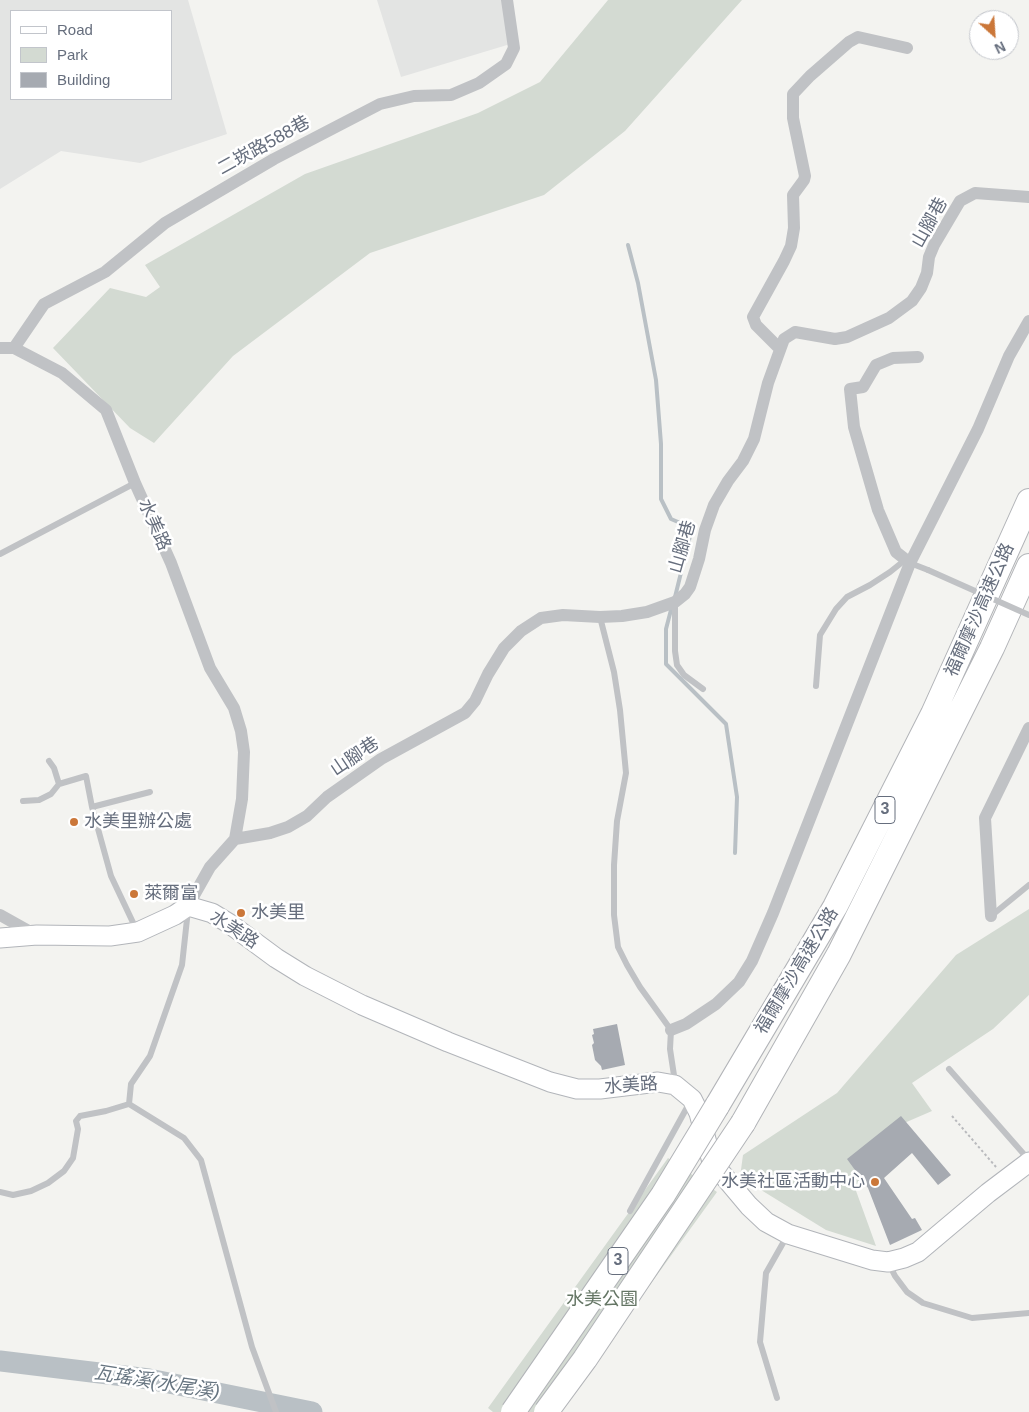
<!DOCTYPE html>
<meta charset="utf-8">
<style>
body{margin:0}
#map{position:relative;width:1029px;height:1412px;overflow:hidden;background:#f3f3f0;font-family:Arial,sans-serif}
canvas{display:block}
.legend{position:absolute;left:10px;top:10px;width:162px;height:90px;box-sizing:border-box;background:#fff;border:1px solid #c2c5cb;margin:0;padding:6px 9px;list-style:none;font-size:15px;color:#666e7d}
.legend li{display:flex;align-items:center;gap:10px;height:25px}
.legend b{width:25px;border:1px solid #c2c5cb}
.north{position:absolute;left:969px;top:10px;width:50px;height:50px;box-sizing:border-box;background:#fff;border:1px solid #c2c5cb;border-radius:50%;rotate:154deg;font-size:14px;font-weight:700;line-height:20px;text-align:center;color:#666e7d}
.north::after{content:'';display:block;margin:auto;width:18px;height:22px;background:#cb7739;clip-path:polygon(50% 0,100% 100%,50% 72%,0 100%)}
</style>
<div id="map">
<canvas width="1029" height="1412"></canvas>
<ul class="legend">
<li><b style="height:6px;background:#fff"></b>Road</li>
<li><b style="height:14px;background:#d3dad2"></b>Park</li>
<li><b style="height:14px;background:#a6aab1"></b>Building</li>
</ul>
<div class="north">N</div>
</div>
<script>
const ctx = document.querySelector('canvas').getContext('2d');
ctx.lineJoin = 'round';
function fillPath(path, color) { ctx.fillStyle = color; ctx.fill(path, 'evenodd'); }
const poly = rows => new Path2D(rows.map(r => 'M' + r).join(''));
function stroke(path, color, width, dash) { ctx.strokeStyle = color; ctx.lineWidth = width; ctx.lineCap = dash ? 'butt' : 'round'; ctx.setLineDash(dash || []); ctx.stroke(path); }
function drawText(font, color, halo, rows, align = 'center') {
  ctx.font = font + ' Arial,"Noto Sans TC",sans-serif'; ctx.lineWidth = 5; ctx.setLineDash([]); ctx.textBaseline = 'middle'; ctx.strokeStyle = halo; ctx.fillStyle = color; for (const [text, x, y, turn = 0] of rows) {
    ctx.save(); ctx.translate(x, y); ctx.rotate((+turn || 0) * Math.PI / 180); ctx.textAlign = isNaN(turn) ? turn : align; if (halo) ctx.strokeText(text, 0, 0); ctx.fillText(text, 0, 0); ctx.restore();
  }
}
const built = poly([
 [0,0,188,0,227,134,140,163,61,151,0,189],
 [171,11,171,99,11,99,11,11],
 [377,0,506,0,517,42,401,77]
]);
const green = poly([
 [608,0,742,0,625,131,544,195,370,253,233,356,154,443,130,428,53,348,110,288,146,297,160,287,145,265,305,174,478,113,540,82],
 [1029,909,1029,995,993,1029,912,1083,932,1111,895,1127,875,1172,855,1188,876,1246,826,1230,740,1177,743,1155,837,1093,956,955],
 [668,1158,717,1192,558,1412,493,1412,488,1408]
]);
const stream = poly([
 [628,245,638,283,656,380,661,444,661,499,671,519,692,528,675,597],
 [672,606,666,629,666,664,726,724,737,797,735,853]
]);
const river = poly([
 [0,1361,149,1379,312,1412]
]);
const building = poly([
 [617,1024,625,1065,602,1070,601,1066,595,1060,592,1045,594,1043,592,1035,594,1034,593,1029],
 [901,1116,951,1175,938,1185,912,1153,884,1178,912,1219,915,1218,922,1230,890,1245,868,1188,847,1159]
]);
const path = poly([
 [952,1116,996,1167]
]);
const lane = poly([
 [0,554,135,483],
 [910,563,928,570],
 [675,602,675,651,677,665,684,675,703,689],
 [600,617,614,672,620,710,626,773,617,821,614,865,614,915,618,947,627,965,640,987,671,1030,670,1049,675,1082],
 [816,686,820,635,836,609,847,597,870,585,890,572,905,560],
 [49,761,54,768,59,784],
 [23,801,39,800,51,794,59,784,86,776,92,807,111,876,137,931],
 [92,807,150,792],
 [991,916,1029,885],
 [949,1069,1029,1160],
 [129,1104,184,1138,201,1160,252,1347,276,1412],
 [0,1192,13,1195,31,1191,48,1183,64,1171,73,1158,78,1129,76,1121,80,1116,106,1111,129,1104,131,1084,150,1056,182,965,188,910],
 [630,1211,690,1102],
 [889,1264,895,1276,907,1292,923,1303,972,1318,1029,1313],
 [777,1398,760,1342,766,1273,787,1236]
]);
const street = poly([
 [0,348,14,348,62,373,106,410,135,483,171,563,210,668,234,708,241,731,244,752,242,799,235,839,210,867,188,906],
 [14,348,44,304,105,272,165,223,274,159,380,104,414,96,451,95,479,83,506,64,514,48,507,0],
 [780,349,756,325,753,317,784,261,791,246,794,228,793,195,804,180,805,176,793,118,793,94,810,76,849,42,858,37,907,48],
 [910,563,896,552,878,510,854,427,850,389,863,387,876,365,893,358,918,357],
 [235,839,270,833,288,827,307,816,327,797,381,759,465,713,475,701,488,674,504,648,521,631,541,618,563,615,600,617,622,616,647,612,675,602,685,594,690,587,699,559,705,530,714,505,728,481,743,461,754,439,768,383,784,339,795,332,835,339,847,337,889,318,912,301,921,288,927,273,929,257,934,245,960,201,975,193,1029,197],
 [0,915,34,934],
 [991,916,985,818,1029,728],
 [671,1030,686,1024,716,1004,739,982,752,961,773,913,910,563,978,429,1009,356,1029,321]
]);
const secondary = poly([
 [0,938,37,935,110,936,138,932,175,915,188,906,212,913,230,924,276,958,305,976,362,1005,448,1042,550,1082,577,1089,600,1089,658,1082,675,1085,692,1099,699,1113,712,1162,749,1206,766,1222,788,1234,872,1260,888,1262,904,1258,918,1252,988,1193,1029,1162]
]);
const highway = poly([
 [717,1106,835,907,933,714,1029,501],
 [743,1123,839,954,992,648,1029,566]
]);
const laneBridge = poly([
 [928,570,1029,615]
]);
const highwayBridge = poly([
 [513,1412,663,1195,717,1106],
 [546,1412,585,1359,743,1123]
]);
const markers = [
 [74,822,5,"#cb7739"],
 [134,894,5,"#cb7739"],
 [241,913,5,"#cb7739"],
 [875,1182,5,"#cb7739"]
];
const shields = [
 [885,810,20],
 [618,1261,20]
];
const shieldNames = [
 ["3",885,810],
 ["3",618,1261]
];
const streetNames = [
 ["二崁路588巷",264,146,-29],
 ["山腳巷",930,223,-61],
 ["水美路",154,525,66],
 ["山腳巷",683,547,-74],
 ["福爾摩沙高速公路",980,610,-66],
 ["山腳巷",355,757,-34],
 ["水美路",234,930,33],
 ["福爾摩沙高速公路",797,971,-59],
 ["水美路",631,1086,-4]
];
const poiNames = [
 ["水美里辦公處",84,822],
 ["萊爾富",144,894],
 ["水美里",251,913],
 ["水美社區活動中心",865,1182,"right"]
];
const parkNames = [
 ["水美公園",602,1300]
];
const waterNames = [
 ["瓦瑤溪(水尾溪)",157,1383,9]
];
fillPath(built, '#e3e4e3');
fillPath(green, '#d3dad2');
stroke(stream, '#b9c0c5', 4);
stroke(river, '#b9c0c5', 21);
fillPath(building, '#a6aab1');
stroke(secondary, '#b2b5ba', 21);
stroke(highway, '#b2b4b8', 26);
stroke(path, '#b9babd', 2, [2.5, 2.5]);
stroke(lane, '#c0c2c5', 6);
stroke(street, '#c0c2c5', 12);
stroke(secondary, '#fff', 19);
stroke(highway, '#fff', 24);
stroke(highwayBridge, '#b2b4b8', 26, []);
stroke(laneBridge, '#c0c2c5', 6);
stroke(highwayBridge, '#fff', 24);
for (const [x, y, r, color] of markers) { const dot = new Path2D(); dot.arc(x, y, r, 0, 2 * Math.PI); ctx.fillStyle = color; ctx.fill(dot); stroke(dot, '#fff', 2); }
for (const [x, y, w] of shields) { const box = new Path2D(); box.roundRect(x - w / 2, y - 13.5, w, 27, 4); ctx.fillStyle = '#fff'; ctx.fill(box); stroke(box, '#666e7d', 1); }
drawText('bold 16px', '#666e7d', null, shieldNames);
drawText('18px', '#666e7d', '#fff', streetNames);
drawText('18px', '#666e7d', '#fff', poiNames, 'left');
drawText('18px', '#647564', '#fff', parkNames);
drawText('italic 19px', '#677581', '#fff', waterNames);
</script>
